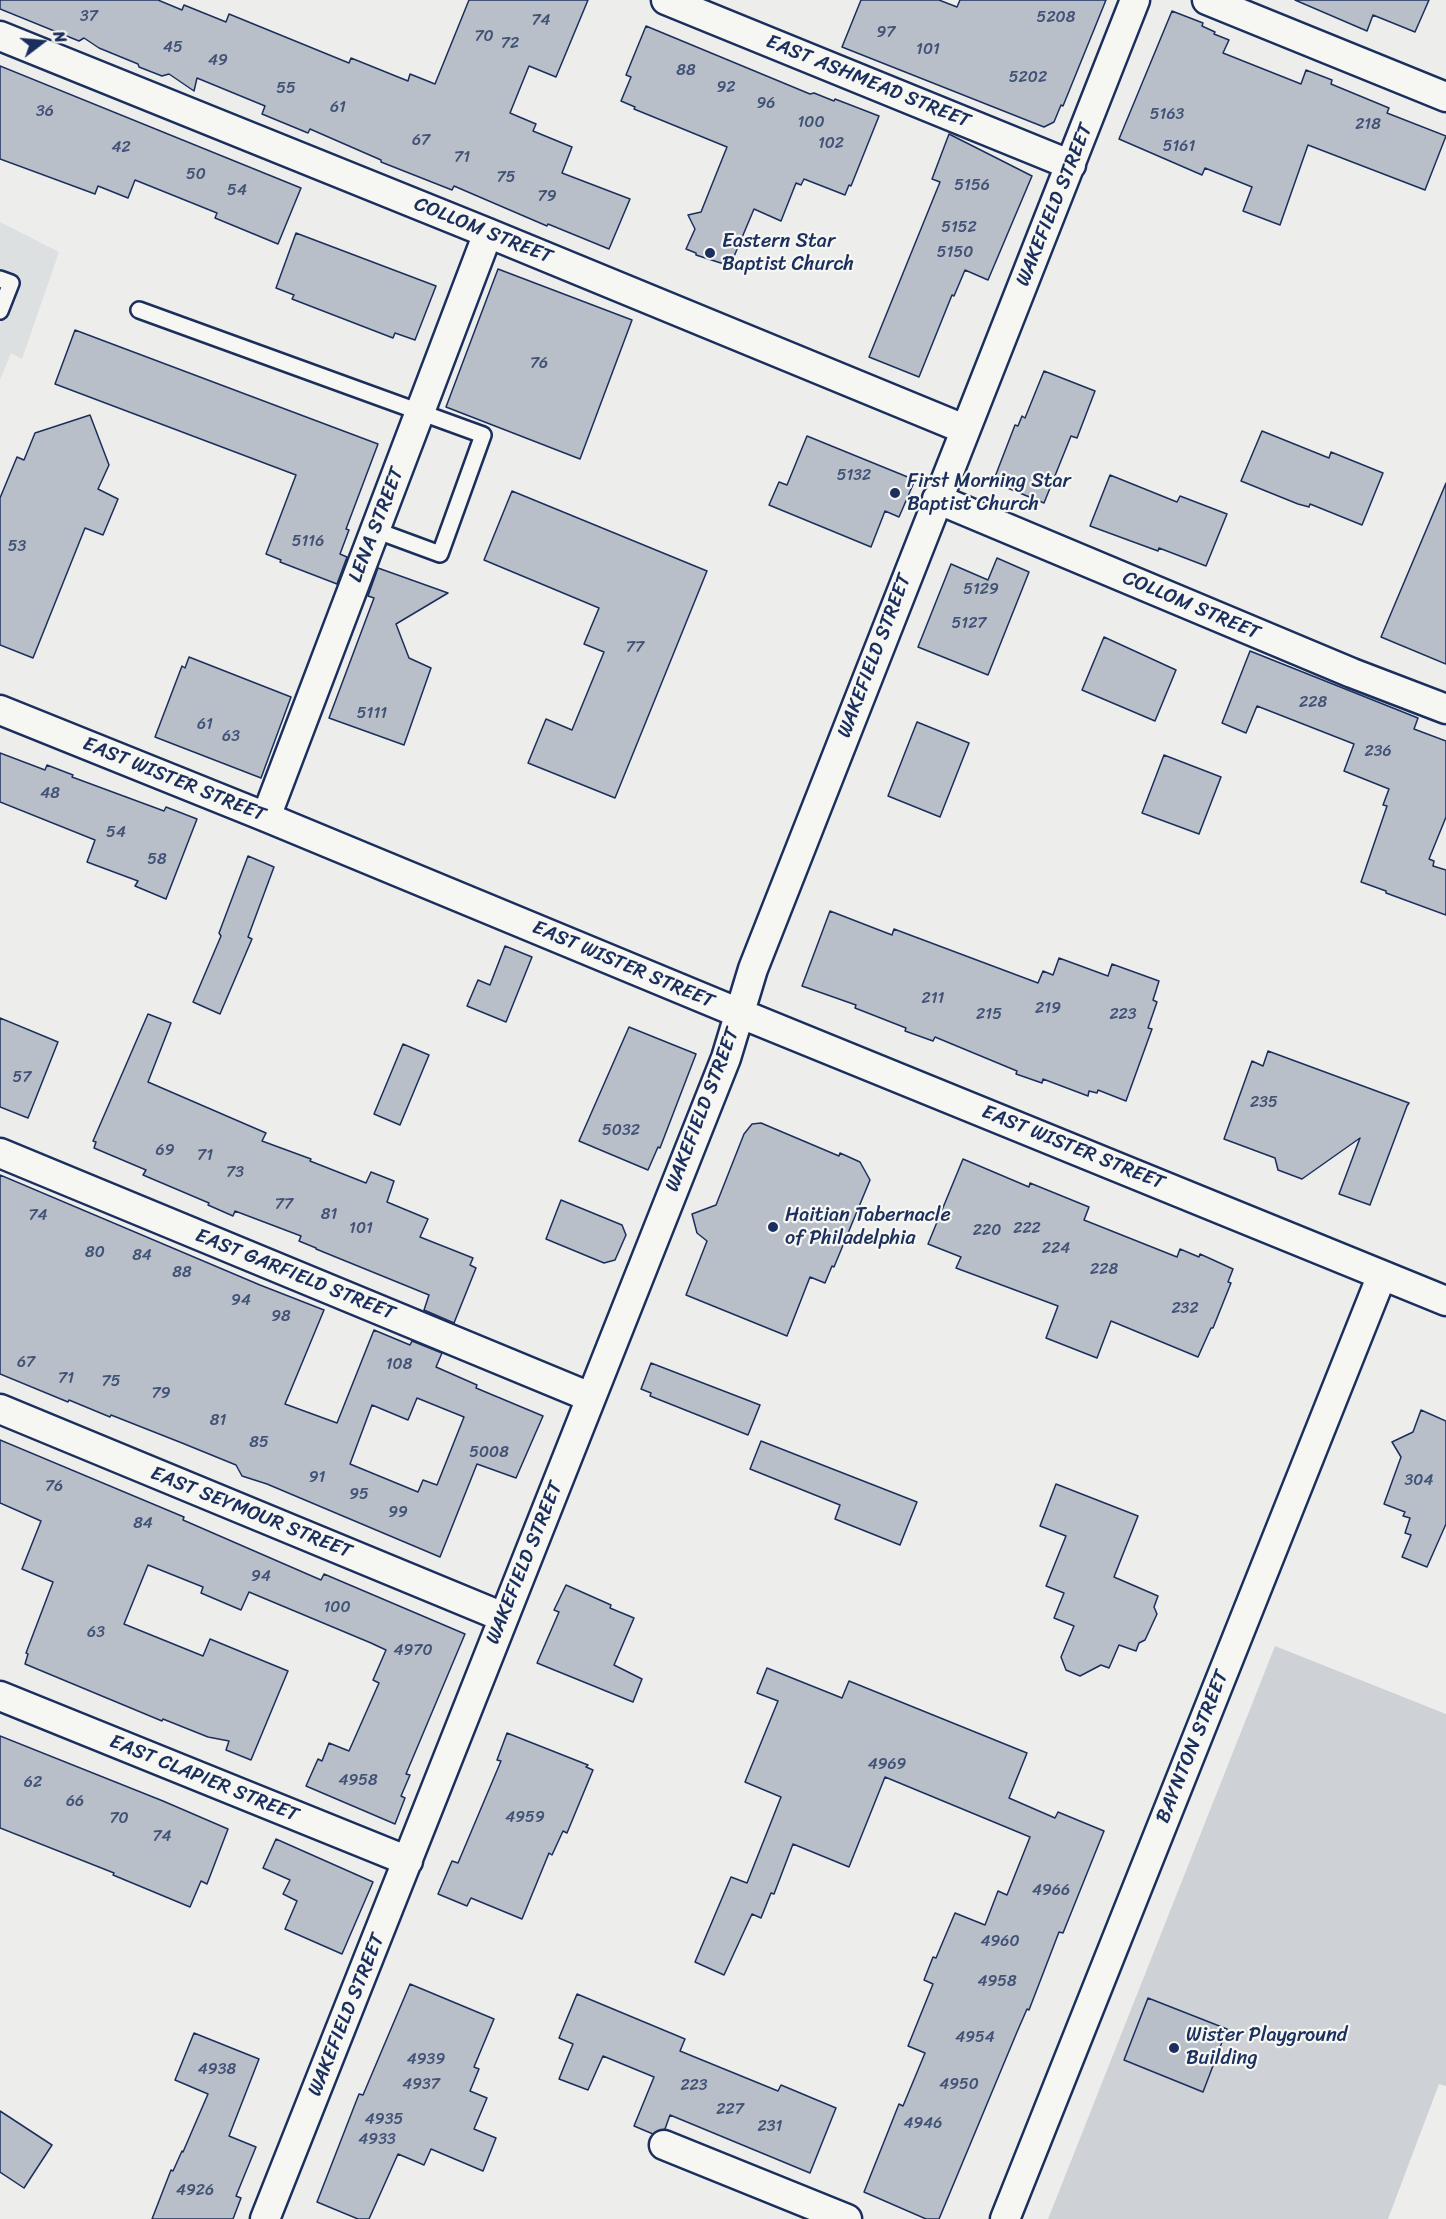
<!DOCTYPE html>
<style>
body{margin:0}
#map{position:relative;width:1446px;height:2219px;overflow:hidden;background:#edeeec;font-family:Sriracha,sans-serif}
canvas{display:block}
.north{position:absolute;left:12px;top:12px;width:60px;height:60px;-webkit-text-stroke:4px #f6f6f2;paint-order:stroke;rotate:74deg;font-size:16px;font-weight:700;line-height:24px;text-align:center;color:#1b2f5e}
.north::after{content:'';display:block;margin:auto;width:21px;height:27px;background:#1b2f5e;clip-path:polygon(50% 0,100% 100%,50% 72%,0 100%)}
</style>
<div id="map">
<canvas width="1446" height="2219"></canvas>
<div class="north">N</div>
</div>
<script>
const ctx = document.querySelector('canvas').getContext('2d');
ctx.lineJoin = 'round';
function fillPath(path, color) { ctx.fillStyle = color; ctx.fill(path, 'evenodd'); }
const poly = rows => new Path2D(rows.map(r => 'M' + r).join(''));
function stroke(path, color, width, dash) { ctx.strokeStyle = color; ctx.lineWidth = width; ctx.lineCap = dash ? 'butt' : 'round'; ctx.setLineDash(dash || []); ctx.stroke(path); }
function drawText(font, color, halo, rows, align = 'center') {
  ctx.font = font + ' Sriracha,sans-serif'; ctx.lineWidth = 4.5; ctx.setLineDash([]); ctx.textBaseline = 'middle'; ctx.strokeStyle = halo; ctx.fillStyle = color; for (const [text, x, y, turn = 0] of rows) {
    ctx.save(); ctx.translate(x, y); ctx.rotate((+turn || 0) * Math.PI / 180); ctx.textAlign = isNaN(turn) ? turn : align; if (halo) ctx.strokeText(text, 0, 0); ctx.fillText(text, 0, 0); ctx.restore();
  }
}
const built = poly([
 [0,222,59,252,22,359,11,353,0,380]
]);
const green = poly([
 [1275,1646,1446,1714,1446,2086,1439,2084,1388,2219,1048,2219]
]);
const building = poly([
 [0,0,158,0,182,10,184,5,226,22,229,14,349,63,351,58,408,81,410,74,435,84,469,0,588,0,556,77,529,66,510,113,536,124,533,131,572,147,562,173,630,199,609,249,548,224,547,226,454,186,452,190,381,162,381,160,310,129,308,133,262,114,265,106,197,78,194,91,169,74,162,76,139,67,138,64,99,48,84,38,79,41,0,9,0,0],
 [861,0,939,0,957,7,960,0,1106,0,1063,106,1061,105,1054,122,1044,127,842,47,861,0],
 [1295,0,1429,0,1415,32,1373,15,1367,31,1295,0],
 [1172,11,1203,23,1202,26,1215,32,1214,34,1229,40,1223,53,1301,84,1306,70,1332,80,1331,84,1389,108,1387,113,1446,136,1425,190,1308,145,1280,225,1243,211,1252,187,1205,168,1202,175,1119,139,1172,11],
 [646,26,810,94,814,93,834,101,835,99,879,116,851,186,849,185,845,195,804,179,801,185,796,183,781,221,754,209,730,266,696,255,696,253,686,249,695,229,688,215,701,212,727,147,634,109,635,107,621,101,631,77,626,75,646,26],
 [0,66,301,188,278,244,215,218,217,213,135,180,128,198,98,186,95,194,0,159,0,66],
 [949,134,1032,176,988,280,965,270,954,296,952,295,919,377,869,357,940,182,932,179,949,134],
 [296,233,436,286,415,340,395,333,393,338,292,299,294,295,276,288,296,233],
 [498,269,632,320,580,459,446,407,498,269],
 [75,330,378,444,346,529,349,530,340,554,347,557,337,584,280,562,281,560,266,554,296,475,55,384,75,330],
 [1044,371,1095,391,1077,438,1071,436,1044,503,993,482,1015,425,1018,426,1022,416,1025,418,1044,371],
 [90,415,109,465,98,489,118,499,103,535,85,528,33,658,0,645,0,498,17,457,24,460,35,433,90,415],
 [1262,431,1329,458,1331,452,1383,473,1362,525,1310,504,1309,507,1298,504,1241,481,1262,431],
 [807,436,915,480,899,517,885,511,871,547,769,505,779,482,787,485,807,436],
 [1110,475,1177,502,1180,496,1227,514,1206,566,1159,548,1158,551,1090,526,1110,475],
 [1446,483,1446,664,1381,637,1446,483],
 [512,491,707,571,615,798,528,763,546,719,572,730,604,652,584,644,599,608,484,560,512,491],
 [997,558,1029,572,988,675,918,647,951,564,988,580,997,558],
 [378,568,448,593,396,624,409,658,431,668,404,745,329,718,374,598,368,596,378,568],
 [1104,637,1176,670,1155,721,1082,690,1104,637],
 [1250,651,1418,718,1414,729,1446,741,1446,817,1429,859,1434,861,1433,866,1446,870,1446,915,1386,893,1386,891,1361,882,1387,806,1383,805,1389,789,1344,771,1354,744,1257,706,1246,733,1222,723,1250,651],
 [189,657,291,697,261,778,155,737,182,666,185,668,189,657],
 [917,722,969,743,940,817,888,796,917,722],
 [0,753,45,770,47,765,73,775,72,777,164,811,166,807,197,819,166,899,135,886,138,881,87,862,95,840,0,802,0,753],
 [1164,755,1221,777,1199,834,1142,813,1164,755],
 [248,856,274,867,248,937,252,939,220,1014,193,1002,221,936,219,933,248,856],
 [830,911,892,935,894,929,1038,983,1043,971,1053,975,1059,958,1108,976,1112,964,1159,981,1153,1000,1157,1002,1148,1028,1152,1029,1126,1101,1098,1090,1097,1093,1089,1091,1088,1096,1043,1079,1042,1083,1016,1074,1017,1071,935,1037,933,1041,905,1031,906,1028,855,1008,856,1005,802,986,830,911],
 [505,946,532,957,506,1022,467,1006,478,980,490,985,505,946],
 [148,1014,171,1023,148,1082,266,1133,262,1141,311,1159,310,1161,366,1183,371,1172,394,1181,387,1202,428,1219,420,1237,473,1258,470,1265,476,1268,454,1323,424,1310,429,1295,316,1249,316,1248,299,1241,301,1236,235,1211,233,1216,208,1205,209,1203,143,1175,146,1170,94,1148,96,1142,93,1141,148,1014],
 [0,1018,58,1042,28,1118,0,1107,0,1018],
 [629,1027,696,1054,660,1148,658,1147,648,1170,579,1141,629,1027],
 [403,1044,429,1055,400,1125,374,1114,403,1044],
 [1268,1051,1409,1103,1407,1106,1370,1205,1339,1194,1360,1138,1302,1179,1278,1170,1275,1158,1224,1139,1252,1061,1263,1066,1268,1051],
 [761,1123,839,1156,840,1153,860,1162,870,1180,834,1267,832,1266,825,1283,810,1277,787,1336,686,1295,707,1241,697,1233,692,1214,716,1205,744,1134,752,1124,761,1123],
 [963,1159,1029,1187,1030,1183,1089,1207,1084,1220,1177,1257,1180,1249,1199,1257,1200,1254,1233,1269,1228,1282,1231,1283,1213,1328,1211,1328,1198,1357,1111,1321,1097,1358,1046,1338,1058,1306,956,1268,961,1257,928,1244,963,1159],
 [0,1175,260,1285,324,1310,285,1404,337,1423,374,1330,410,1345,412,1341,442,1353,436,1367,477,1385,476,1388,543,1416,516,1478,477,1464,440,1557,267,1484,242,1476,236,1465,182,1443,111,1415,110,1417,69,1400,68,1402,0,1374,0,1175],
 [417,1398,464,1417,437,1485,423,1480,418,1492,350,1464,372,1405,408,1420,417,1398],
 [561,1200,622,1225,626,1235,615,1260,604,1263,546,1239,561,1200],
 [651,1363,760,1405,748,1435,650,1396,651,1393,641,1389,651,1363],
 [1421,1410,1446,1421,1446,1524,1427,1567,1402,1557,1411,1535,1405,1533,1410,1518,1403,1516,1405,1512,1384,1504,1401,1457,1392,1442,1413,1432,1421,1410],
 [0,1440,184,1517,183,1520,321,1580,324,1574,465,1634,406,1774,410,1775,401,1796,405,1798,395,1824,306,1786,318,1759,322,1761,329,1743,349,1751,379,1683,373,1680,386,1650,371,1643,249,1592,241,1610,201,1593,203,1587,148,1565,124,1624,203,1656,210,1639,288,1671,251,1760,226,1750,229,1741,208,1737,163,1719,162,1721,25,1664,28,1654,26,1653,53,1582,22,1569,41,1521,0,1503,0,1440],
 [761,1441,917,1502,900,1545,835,1519,840,1505,750,1469,761,1441],
 [1056,1484,1138,1516,1114,1577,1158,1596,1154,1607,1157,1614,1145,1640,1139,1643,1136,1651,1119,1645,1109,1668,1101,1665,1080,1676,1066,1670,1061,1657,1074,1626,1054,1618,1064,1593,1046,1586,1066,1536,1040,1526,1056,1484],
 [566,1585,611,1605,610,1608,634,1618,614,1665,642,1679,633,1702,537,1663,559,1612,554,1610,566,1585],
 [767,1668,842,1698,849,1681,1027,1753,1009,1798,1055,1818,1058,1812,1104,1831,1063,1933,1059,1932,1029,2010,1027,2009,1017,2032,939,2219,926,2219,864,2192,899,2104,903,2106,925,2053,908,2046,933,1984,924,1980,933,1957,936,1958,955,1913,985,1925,998,1891,1007,1895,1030,1837,885,1777,849,1867,793,1844,774,1894,771,1893,761,1918,752,1914,724,1975,695,1962,731,1877,747,1883,781,1797,745,1782,778,1701,757,1693,767,1668],
 [507,1733,588,1765,586,1767,593,1770,567,1833,563,1831,552,1855,549,1853,522,1919,471,1898,467,1906,438,1894,452,1861,458,1863,501,1761,497,1760,507,1733],
 [0,1736,163,1801,228,1829,207,1884,201,1881,190,1907,113,1875,114,1873,0,1828,0,1736],
 [276,1839,373,1882,342,1954,285,1929,297,1901,283,1894,290,1880,263,1868,276,1839],
 [410,1984,494,2019,474,2067,479,2069,470,2091,487,2098,474,2129,496,2138,483,2171,431,2149,424,2165,398,2154,369,2219,358,2219,317,2202,359,2094,363,2095,410,1984],
 [577,1994,685,2039,680,2051,778,2091,781,2085,836,2108,810,2173,670,2115,665,2129,653,2134,634,2126,654,2077,603,2056,588,2090,559,2079,573,2044,559,2038,577,1994],
 [1148,1998,1227,2029,1203,2092,1124,2060,1148,1998],
 [194,2033,259,2059,229,2136,256,2147,236,2196,241,2198,233,2219,152,2219,171,2170,173,2171,182,2151,183,2152,208,2094,175,2080,194,2033],
 [0,2111,52,2145,24,2188,0,2172,0,2111]
]);
const service = poly([
 [0,279,11,283,0,311],
 [139,310,483,435,440,554,375,530]
]);
const minor = poly([
 [666,0,1071,165],
 [1207,0,1446,97],
 [0,36,488,233,964,429],
 [937,499,1352,673,1446,709],
 [0,710,266,817,739,1013,1446,1301],
 [266,817,488,233],
 [0,1153,590,1397],
 [0,1409,503,1617],
 [0,1696,408,1861],
 [664,2145,847,2219],
 [265,2219,726,1058,753,969,1135,0],
 [1005,2219,1382,1275]
]);
const markers = [
 [710,253,6,"#1b2f5e"],
 [895,493,6,"#1b2f5e"],
 [773,1227,6,"#1b2f5e"],
 [1174,2048,6,"#1b2f5e"]
];
const numberNames = [
 ["37",89,17],
 ["5208",1056,18],
 ["74",541,21],
 ["97",886,33],
 ["70",484,37],
 ["72",510,44],
 ["45",173,48],
 ["101",928,50],
 ["49",218,61],
 ["88",686,71],
 ["5202",1028,78],
 ["92",726,88],
 ["55",286,89],
 ["96",766,104],
 ["61",338,108],
 ["36",45,112],
 ["5163",1167,115],
 ["100",811,123],
 ["218",1368,125],
 ["67",421,141],
 ["102",831,144],
 ["5161",1179,147],
 ["42",121,148],
 ["71",462,158],
 ["50",196,175],
 ["75",506,178],
 ["5156",972,186],
 ["54",237,191],
 ["79",547,197],
 ["5152",959,228],
 ["5150",955,253],
 ["76",539,364],
 ["5132",854,476],
 ["5116",308,542],
 ["53",17,547],
 ["5129",981,590],
 ["5127",969,624],
 ["77",635,648],
 ["228",1313,703],
 ["5111",372,714],
 ["61",205,725],
 ["63",231,737],
 ["236",1378,752],
 ["48",50,794],
 ["54",116,833],
 ["58",157,860],
 ["211",933,999],
 ["219",1048,1009],
 ["215",989,1015],
 ["223",1123,1015],
 ["57",22,1078],
 ["235",1264,1103],
 ["5032",621,1131],
 ["69",165,1151],
 ["71",205,1156],
 ["73",235,1173],
 ["77",284,1205],
 ["81",329,1215],
 ["74",38,1216],
 ["101",361,1229],
 ["222",1027,1229],
 ["220",987,1231],
 ["224",1056,1249],
 ["80",95,1253],
 ["84",142,1256],
 ["228",1104,1270],
 ["88",182,1273],
 ["94",241,1301],
 ["232",1185,1309],
 ["98",281,1317],
 ["67",26,1363],
 ["108",399,1365],
 ["71",66,1379],
 ["75",111,1382],
 ["79",161,1394],
 ["81",218,1421],
 ["85",259,1443],
 ["5008",489,1453],
 ["91",317,1478],
 ["304",1419,1481],
 ["76",54,1487],
 ["95",359,1495],
 ["99",398,1513],
 ["84",143,1524],
 ["94",261,1577],
 ["100",337,1608],
 ["63",96,1633],
 ["4970",413,1651],
 ["4969",887,1765],
 ["4958",358,1781],
 ["62",33,1783],
 ["66",75,1802],
 ["4959",525,1818],
 ["70",119,1819],
 ["74",162,1837],
 ["4966",1051,1891],
 ["4960",1000,1942],
 ["4958",997,1982],
 ["4954",975,2038],
 ["4939",426,2060],
 ["4938",217,2070],
 ["4937",421,2085],
 ["4950",959,2085],
 ["223",694,2086],
 ["227",730,2110],
 ["4935",384,2120],
 ["4946",923,2124],
 ["231",770,2127],
 ["4933",377,2140],
 ["4926",195,2191]
];
const streetNames = [
 ["EAST ASHMEAD STREET",868,82,22],
 ["WAKEFIELD STREET",1055,205,-68],
 ["COLLOM STREET",483,231,22],
 ["LENA STREET",377,525,-69],
 ["COLLOM STREET",1191,606,23],
 ["WAKEFIELD STREET",875,656,-69],
 ["EAST WISTER STREET",174,780,22],
 ["EAST WISTER STREET",623,965,23],
 ["WAKEFIELD STREET",703,1110,-69],
 ["EAST WISTER STREET",1073,1148,22],
 ["EAST GARFIELD STREET",295,1275,22],
 ["EAST SEYMOUR STREET",251,1513,22],
 ["WAKEFIELD STREET",525,1563,-68],
 ["BAYNTON STREET",1193,1747,-68],
 ["EAST CLAPIER STREET",204,1779,22],
 ["WAKEFIELD STREET",347,2015,-68]
];
const poiNames = [
 ["Eastern Star",722,242],
 ["Baptist Church",722,265],
 ["First Morning Star",907,482],
 ["Baptist Church",907,505],
 ["Haitian Tabernacle",785,1216],
 ["of Philadelphia",785,1239],
 ["Wister Playground",1186,2036],
 ["Building",1186,2059]
];
fillPath(built, '#dde0e1');
fillPath(green, '#ced2d7');
fillPath(building, '#b9bfc8');
stroke(building, '#1b2f5e', 1.5);
stroke(service, '#1b2f5e', 20);
stroke(minor, '#1b2f5e', 33);
stroke(service, '#f6f6f2', 15);
stroke(minor, '#f6f6f2', 28);
for (const [x, y, r, color] of markers) { const dot = new Path2D(); dot.arc(x, y, r, 0, 2 * Math.PI); ctx.fillStyle = color; ctx.fill(dot); stroke(dot, '#f6f6f2', 2); }
drawText('16px', '#425378', null, numberNames);
drawText('20px', '#1b2f5e', '#f6f6f2', streetNames);
drawText('20px', '#1b2f5e', '#f6f6f2', poiNames, 'left');
</script>
